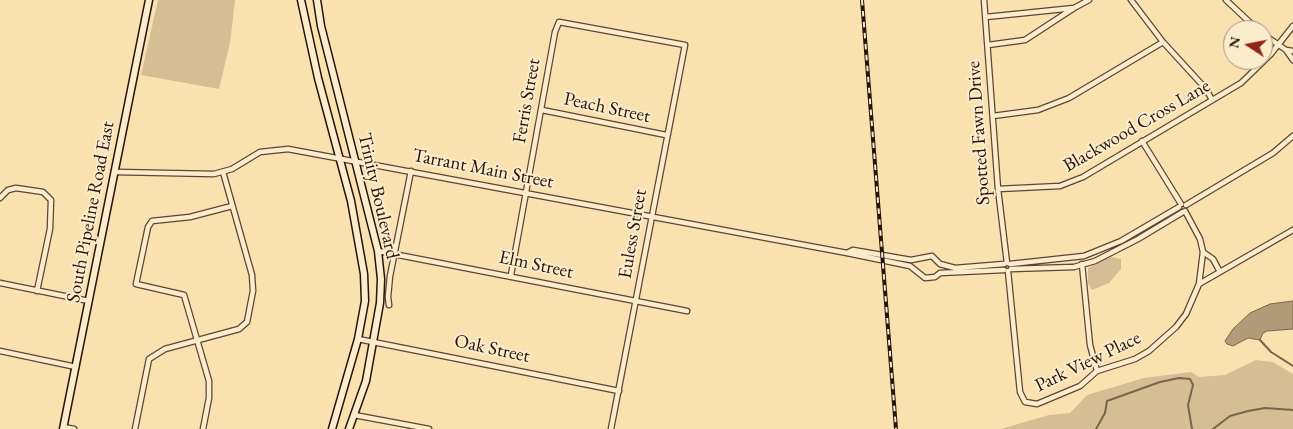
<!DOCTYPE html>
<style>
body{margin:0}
#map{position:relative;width:1293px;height:429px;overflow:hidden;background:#f9e1b0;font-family:"EB Garamond",serif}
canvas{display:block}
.north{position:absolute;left:1223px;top:20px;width:50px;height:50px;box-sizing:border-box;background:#fbeccc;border:1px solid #a6957e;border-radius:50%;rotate:281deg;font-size:14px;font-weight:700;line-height:20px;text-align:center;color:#26130a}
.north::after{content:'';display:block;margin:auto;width:18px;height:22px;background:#8f2418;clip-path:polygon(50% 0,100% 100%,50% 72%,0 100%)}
</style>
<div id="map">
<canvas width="1293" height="429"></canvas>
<div class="north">N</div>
</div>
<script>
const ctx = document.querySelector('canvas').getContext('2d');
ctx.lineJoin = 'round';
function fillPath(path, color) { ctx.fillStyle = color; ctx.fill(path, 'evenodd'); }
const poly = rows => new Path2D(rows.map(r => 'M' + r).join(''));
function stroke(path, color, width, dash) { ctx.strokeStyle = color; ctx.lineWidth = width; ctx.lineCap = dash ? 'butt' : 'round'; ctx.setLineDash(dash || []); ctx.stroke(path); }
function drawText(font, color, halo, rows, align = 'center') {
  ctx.font = font + ' "EB Garamond",serif'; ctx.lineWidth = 4; ctx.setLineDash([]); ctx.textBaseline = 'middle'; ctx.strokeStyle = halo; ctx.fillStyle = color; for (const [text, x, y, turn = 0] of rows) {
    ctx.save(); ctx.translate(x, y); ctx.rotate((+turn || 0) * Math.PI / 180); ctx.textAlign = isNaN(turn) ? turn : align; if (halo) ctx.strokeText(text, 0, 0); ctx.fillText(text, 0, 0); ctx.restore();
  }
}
const green = poly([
 [158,0,235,0,230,43,219,89,141,75],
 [1111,257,1121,259,1121,269,1109,283,1092,290,1088,283,1088,268],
 [1256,360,1273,362,1293,374,1293,429,1001,429,1049,415,1070,413,1087,395,1144,378,1191,372,1199,377,1225,375]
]);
const water = poly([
 [1293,301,1293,329,1267,331,1263,333,1260,340,1248,338,1233,346,1227,344,1225,341,1233,329,1250,313,1270,304,1293,301]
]);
const stream = poly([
 [1260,340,1271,352,1293,366],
 [1096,429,1105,413,1107,401,1160,382,1179,378,1190,379,1193,385,1188,405,1192,429],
 [1213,429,1230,416,1248,411,1265,408,1293,410]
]);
const street = poly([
 [984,0,998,189,1007,263],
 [1131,0,1163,42,1206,89,1212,100],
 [1226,0,1258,30],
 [1074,8,1089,0],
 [986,17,1074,8,1025,40,988,45],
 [1263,34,1286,50],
 [1293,51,1286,50,1293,60],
 [542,110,666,135],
 [993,116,1038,110,1069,98,1163,42],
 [1142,141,1181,204],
 [116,172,214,174,232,169,260,152,288,149,847,253,910,266,925,278,935,277,940,273,1004,270],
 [998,189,1060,186,1083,177,1241,83,1270,55,1293,26],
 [0,198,8,190,16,188,43,192,51,200,50,229,37,291],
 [1186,205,1273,153,1293,136],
 [378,251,687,311],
 [1203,252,1213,259,1220,272],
 [847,253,853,250,911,260,932,256,940,264,955,268,1004,264],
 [1010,264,1084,256,1121,241,1179,207],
 [1082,264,1090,345,1097,371],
 [1011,269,1074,267,1095,261,1138,239,1183,212],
 [1008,271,1020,392,1025,402,1037,404,1080,386,1097,371,1135,359,1149,351,1176,327,1186,314,1199,284,1203,252,1200,239,1185,211],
 [511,275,555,32,559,22,685,45,611,429],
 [0,283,89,301],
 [1199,284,1293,230],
 [389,305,388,297,390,276,411,171],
 [358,339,619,391],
 [0,351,76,367],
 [354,415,429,429],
 [63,427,74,429],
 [135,429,149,359,165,349,239,329,247,322,253,291,252,275,223,172],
 [203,429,209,398,209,381,184,295,136,284,148,227,152,221,190,217,232,206]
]);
const secondary = poly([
 [301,0,318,78,351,201,364,274,365,301,358,339,332,429],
 [317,0,321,26,378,251,381,279,380,303,366,381,349,429],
 [63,429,149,0]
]);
const rail = poly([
 [862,0,896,429]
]);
const streetNames = [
 ["Ferris Street",527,101,-80],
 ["Peach Street",607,108,12],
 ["Blackwood Cross Lane",1137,126,-30],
 ["Spotted Fawn Drive",979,133,-94],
 ["Tarrant Main Street",483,169,11],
 ["Trinity Boulevard",378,196,77],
 ["South Pipeline Road East",91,212,-79],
 ["Euless Street",633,234,-80],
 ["Elm Street",536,265,12],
 ["Oak Street",492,349,12],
 ["Park View Place",1088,362,-26]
];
fillPath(green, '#d5be94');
fillPath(water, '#b19b78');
stroke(water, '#79654c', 1);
stroke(stream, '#79654c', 2);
stroke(street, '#5b4634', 7);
stroke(secondary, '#26130a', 9);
stroke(street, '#fbeccc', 4.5);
stroke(secondary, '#fbeccc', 6);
stroke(rail, '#26130a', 4);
stroke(rail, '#fbeccc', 2, [5.5]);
drawText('19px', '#26130a', '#fbeccc', streetNames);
</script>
